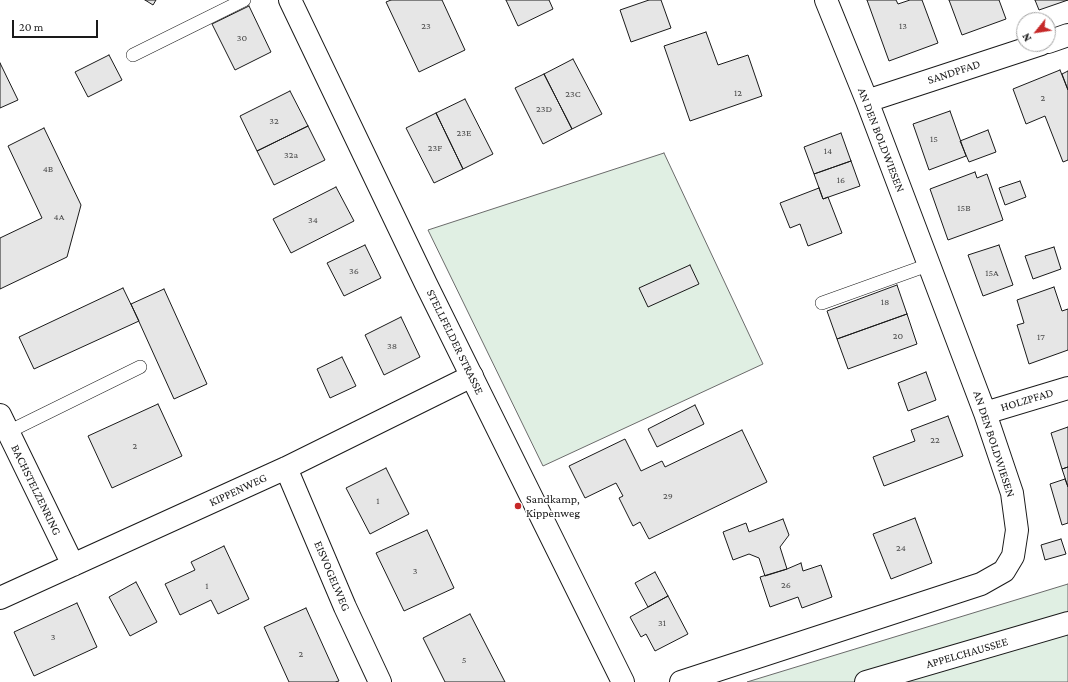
<!DOCTYPE html>
<style>
body{margin:0}
#map{position:relative;width:1068px;height:682px;overflow:hidden;background:#fff;font-family:"Crimson Pro",serif}
canvas{display:block}
.north{position:absolute;left:1016px;top:12px;width:40px;height:40px;box-sizing:border-box;background:#fff;border:1px solid #a3a3a3;border-radius:50%;rotate:240deg;font-size:11px;font-weight:700;line-height:16px;text-align:center;color:#1a1a1a}
.north::after{content:'';display:block;margin:auto;width:14px;height:18px;background:#c62828;clip-path:polygon(50% 0,100% 100%,50% 72%,0 100%)}
.scale{position:absolute;left:12px;top:20px;width:86px;height:18px;box-sizing:border-box;border:2px solid #1a1a1a;border-top:0;padding-left:5px;font-size:12px;line-height:14px;white-space:nowrap;color:#1a1a1a;-webkit-text-stroke:3px #fff;paint-order:stroke}
</style>
<div id="map">
<canvas width="1068" height="682"></canvas>
<div class="north">N</div>
<div class="scale">20 m</div>
</div>
<script>
const ctx = document.querySelector('canvas').getContext('2d');
ctx.lineJoin = 'round';
function fillPath(path, color) { ctx.fillStyle = color; ctx.fill(path, 'evenodd'); }
const poly = rows => new Path2D(rows.map(r => 'M' + r).join(''));
function stroke(path, color, width, dash) { ctx.strokeStyle = color; ctx.lineWidth = width; ctx.lineCap = dash ? 'butt' : 'round'; ctx.setLineDash(dash || []); ctx.stroke(path); }
function drawText(font, color, halo, rows, align = 'center') {
  ctx.font = font + ' "Crimson Pro",serif'; ctx.lineWidth = 3; ctx.setLineDash([]); ctx.textBaseline = 'middle'; ctx.strokeStyle = halo; ctx.fillStyle = color; for (const [text, x, y, turn = 0] of rows) {
    ctx.save(); ctx.translate(x, y); ctx.rotate((+turn || 0) * Math.PI / 180); ctx.textAlign = isNaN(turn) ? turn : align; if (halo) ctx.strokeText(text, 0, 0); ctx.fillText(text, 0, 0); ctx.restore();
  }
}
const green = poly([
 [664,153,763,364,543,466,428,230,664,153],
 [1068,584,1068,682,747,682,1068,584]
]);
const building = poly([
 [145,0,156,0,153,5,145,0],
 [391,0,442,0,465,50,419,72,386,2,391,0],
 [506,0,549,0,553,9,518,26,506,0],
 [649,0,661,0,671,28,631,42,620,10,649,0],
 [867,0,896,0,898,4,910,0,922,0,938,43,889,61,867,0],
 [949,0,999,0,1006,19,962,35,949,0],
 [1035,0,1068,0,1039,10,1035,0],
 [249,6,271,52,235,70,212,24,249,6],
 [706,32,718,65,748,55,762,96,690,121,664,46,706,32],
 [109,55,122,80,88,97,75,72,109,55],
 [573,59,602,114,572,129,544,74,573,59],
 [0,63,18,100,0,108,0,63],
 [1060,70,1068,90,1068,160,1063,162,1045,116,1026,124,1013,89,1060,70],
 [1068,71,1068,90,1062,74,1068,71],
 [544,74,572,129,543,144,515,88,544,74],
 [290,91,308,126,257,151,240,116,290,91],
 [465,99,493,154,463,169,436,113,465,99],
 [950,111,966,156,929,170,913,124,950,111],
 [436,113,463,169,434,183,406,128,436,113],
 [308,126,325,160,274,185,257,151,308,126],
 [44,128,81,205,67,257,0,289,0,238,42,218,8,146,44,128],
 [988,130,996,152,969,162,960,141,988,130],
 [841,133,851,161,814,174,804,147,841,133],
 [851,161,860,186,823,199,814,174,851,161],
 [975,172,977,178,987,174,1003,220,948,240,930,189,975,172],
 [1020,181,1026,197,1005,205,999,188,1020,181],
 [336,187,354,221,291,253,273,219,336,187],
 [819,188,823,199,828,197,842,233,808,246,800,224,790,228,780,203,819,188],
 [365,245,381,278,344,296,327,263,365,245],
 [999,245,1013,285,983,296,968,255,999,245],
 [1054,247,1061,269,1033,279,1025,256,1054,247],
 [690,265,699,284,648,307,639,288,690,265],
 [897,285,907,314,837,339,827,311,897,285],
 [1054,287,1062,311,1068,309,1068,350,1029,364,1017,325,1024,323,1017,300,1054,287],
 [123,288,139,321,34,369,19,337,123,288],
 [164,289,207,384,174,399,131,304,164,289],
 [907,314,917,344,848,369,837,339,907,314],
 [401,317,420,357,384,375,365,335,401,317],
 [342,357,356,386,330,398,317,369,342,357],
 [926,372,936,400,908,411,898,383,926,372],
 [158,404,182,456,112,488,88,436,158,404],
 [695,405,704,424,657,447,648,429,695,405],
 [948,416,963,456,884,486,873,457,915,441,911,430,948,416],
 [1068,427,1068,467,1062,469,1051,433,1068,427],
 [742,430,767,482,649,539,640,522,633,526,619,498,623,496,616,483,585,498,569,466,625,439,641,471,662,461,665,467,742,430],
 [1068,467,1068,487,1062,469,1068,467],
 [386,468,409,514,370,534,346,488,386,468],
 [1065,479,1068,487,1068,523,1062,525,1050,484,1065,479],
 [915,518,932,563,891,579,873,534,915,518],
 [783,519,789,535,780,547,787,569,765,576,759,558,749,554,733,560,723,532,746,523,749,532,783,519],
 [427,530,454,588,404,611,376,553,427,530],
 [1061,539,1066,554,1045,560,1041,545,1061,539],
 [224,546,249,599,218,614,211,600,180,615,165,584,195,570,191,562,224,546],
 [801,563,803,571,821,565,832,597,802,608,798,597,770,607,760,577,787,569,801,563],
 [655,572,668,596,648,607,635,583,655,572],
 [136,582,157,622,130,636,109,597,136,582],
 [668,596,688,634,655,651,646,634,641,637,630,617,668,596],
 [77,603,97,647,34,676,14,632,77,603],
 [306,608,339,681,335,682,289,682,264,627,306,608],
 [470,614,505,682,445,682,423,638,470,614]
]);
const service = poly([
 [133,55,244,0],
 [822,303,928,265],
 [8,432,140,367]
]);
const minor = poly([
 [1048,42,1068,35],
 [867,101,1041,44],
 [985,413,1068,388],
 [0,415,73,565],
 [286,468,345,607,380,682],
 [0,598,286,468,472,376],
 [681,682,981,584,1004,571,1013,556,1017,530,1012,493,985,413,867,101,826,0],
 [866,682,1068,623]
]);
const tertiary = poly([
 [290,0,426,284,623,682]
]);
const markers = [
 [518,506,4,"#c62828"]
];
const numberNames = [
 ["23",426,26],
 ["13",903,26],
 ["30",242,38],
 ["12",738,93],
 ["23C",573,94],
 ["2",1043,98],
 ["23D",544,109],
 ["32",274,121],
 ["23E",464,133],
 ["15",934,139],
 ["23F",435,148],
 ["14",828,151],
 ["32a",291,155],
 ["4B",48,169],
 ["16",841,180],
 ["15B",964,208],
 ["4A",59,217],
 ["34",313,220],
 ["36",354,271],
 ["15A",992,273],
 ["18",885,302],
 ["20",898,336],
 ["17",1041,337],
 ["38",392,346],
 ["22",935,440],
 ["2",135,446],
 ["29",668,496],
 ["1",378,501],
 ["24",901,548],
 ["3",415,571],
 ["26",786,585],
 ["1",207,586],
 ["31",662,623],
 ["3",53,637],
 ["2",301,654],
 ["5",464,660]
];
const streetNames = [
 ["SANDPFAD",954,72,-18],
 ["AN DEN BOLDWIESEN",881,140,69],
 ["STELLFELDER STRASSE",455,342,64],
 ["HOLZPFAD",1027,400,-17],
 ["AN DEN BOLDWIESEN",994,444,72],
 ["BACHSTELZENRING",36,490,64],
 ["KIPPENWEG",238,490,-25],
 ["EISVOGELWEG",332,576,67],
 ["APPELCHAUSSEE",967,653,-16]
];
const poiNames = [
 ["Sandkamp,",526,499],
 ["Kippenweg",526,513]
];
fillPath(green, '#e0efe3');
stroke(green, '#6a6a6a', 1);
fillPath(building, '#e6e6e6');
stroke(building, '#1a1a1a', 1);
stroke(service, '#1a1a1a', 14);
stroke(minor, '#1a1a1a', 24);
stroke(tertiary, '#1a1a1a', 24);
stroke(service, '#fff', 13);
stroke(minor, '#fff', 22);
stroke(tertiary, '#fff', 22);
for (const [x, y, r, color] of markers) { const dot = new Path2D(); dot.arc(x, y, r, 0, 2 * Math.PI); ctx.fillStyle = color; ctx.fill(dot); stroke(dot, '#fff', 1.5); }
drawText('10px', '#4d4d4d', null, numberNames);
drawText('12px', '#1a1a1a', '#fff', streetNames);
drawText('12px', '#1a1a1a', '#fff', poiNames, 'left');
</script>
